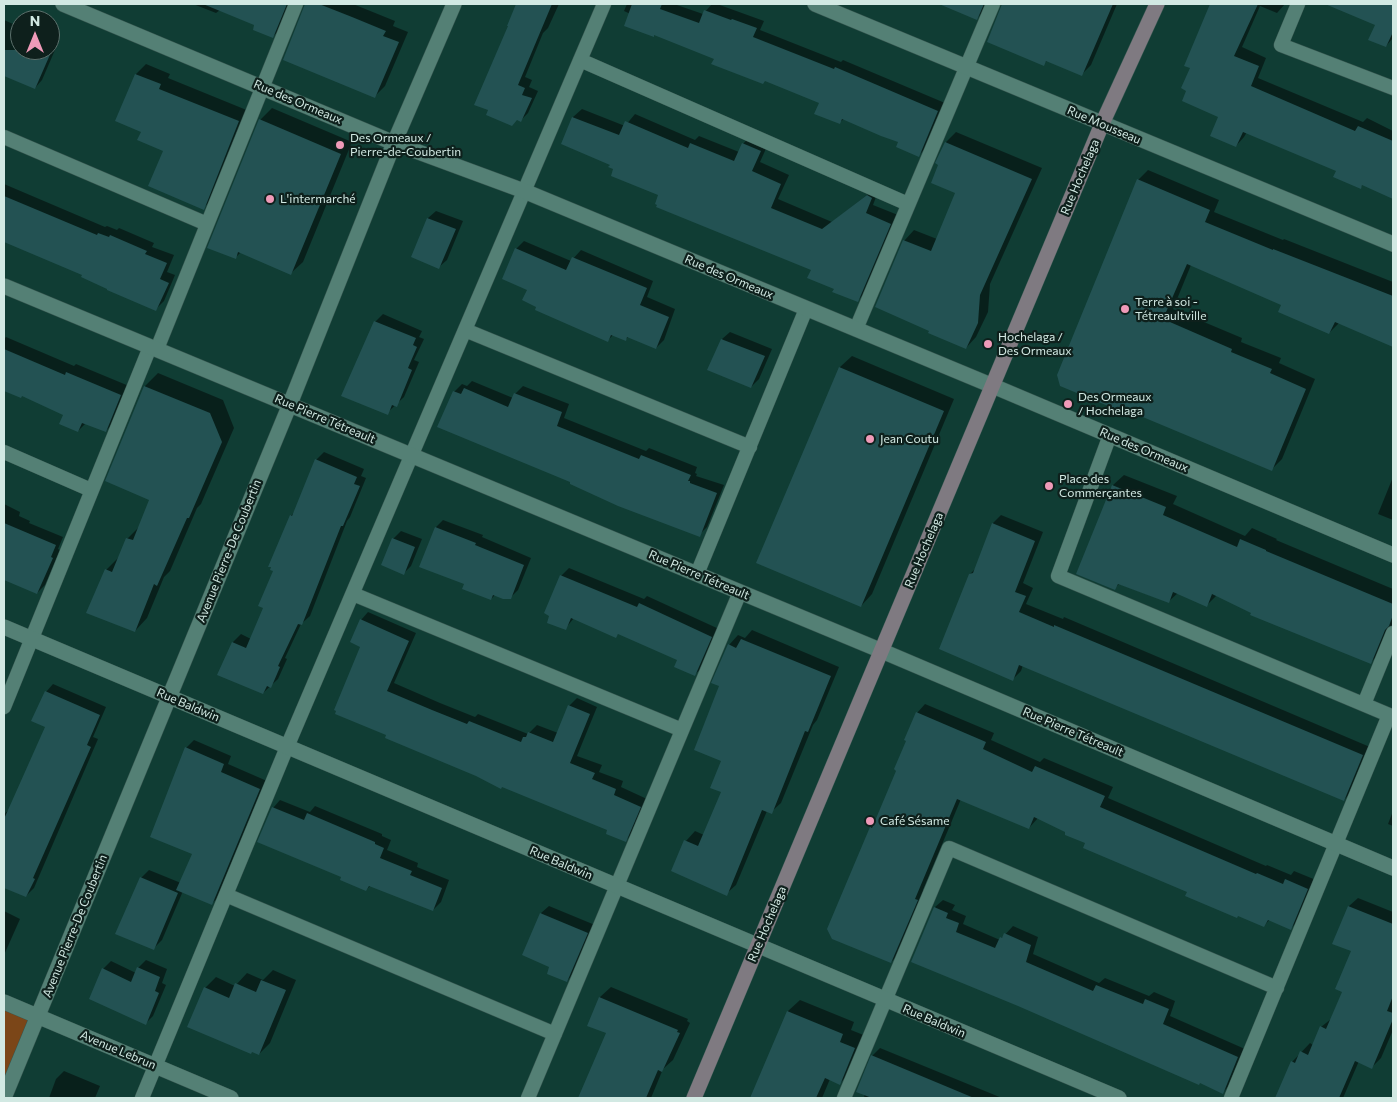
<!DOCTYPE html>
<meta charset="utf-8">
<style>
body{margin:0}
#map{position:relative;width:1397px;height:1102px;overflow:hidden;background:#103d34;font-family:Commissioner,sans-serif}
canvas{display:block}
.frame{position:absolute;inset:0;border:5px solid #d2e9e3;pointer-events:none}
.north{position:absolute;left:10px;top:10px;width:50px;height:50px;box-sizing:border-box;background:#0e201c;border:1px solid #5c706c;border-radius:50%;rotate:0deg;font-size:14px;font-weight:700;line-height:20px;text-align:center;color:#d2e9e3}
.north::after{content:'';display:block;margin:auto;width:18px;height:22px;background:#ef9ab8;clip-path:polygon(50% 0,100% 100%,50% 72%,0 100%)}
</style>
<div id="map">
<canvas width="1397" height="1102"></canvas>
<div class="frame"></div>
<div class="north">N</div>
</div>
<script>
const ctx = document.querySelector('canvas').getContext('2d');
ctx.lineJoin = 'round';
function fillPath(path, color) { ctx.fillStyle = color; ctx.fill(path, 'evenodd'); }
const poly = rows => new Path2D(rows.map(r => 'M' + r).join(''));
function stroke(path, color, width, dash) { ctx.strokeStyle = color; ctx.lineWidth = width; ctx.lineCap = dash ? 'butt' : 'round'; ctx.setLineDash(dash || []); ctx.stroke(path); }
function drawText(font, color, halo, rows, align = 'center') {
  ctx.font = font + ' Commissioner,sans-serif'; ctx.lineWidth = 4.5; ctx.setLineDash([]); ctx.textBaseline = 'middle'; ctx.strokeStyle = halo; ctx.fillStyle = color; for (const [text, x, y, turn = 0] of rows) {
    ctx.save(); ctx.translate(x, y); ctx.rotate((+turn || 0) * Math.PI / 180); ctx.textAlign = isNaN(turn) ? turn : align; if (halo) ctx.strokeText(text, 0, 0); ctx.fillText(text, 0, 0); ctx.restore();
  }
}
const green = poly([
 [4,1002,37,1017,4,1098]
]);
const shadow = poly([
 [193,4,292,4,283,27,272,37,256,25,220,10,216,13],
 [306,4,353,4,395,21,393,26,408,32,385,86,375,96,305,8],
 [518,4,559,4,548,28,543,33,525,77,532,80,529,87,538,91,528,113,521,120,476,104],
 [627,4,674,4,703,14,712,4,717,4,764,21,760,30,841,62,843,60,945,103,927,147,919,155,900,141,844,119,840,122,821,102,624,11],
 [941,4,988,4,986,9,977,18],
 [1003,4,1117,4,1091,65,1082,74,1048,60,1043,64,1002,7],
 [1212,4,1285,4,1277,13,1260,6,1242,47,1266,58,1258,78,1363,122,1367,118,1393,131,1393,197,1363,184,1361,187,1337,170,1247,132,1244,137,1236,146,1219,116,1188,90,1191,67,1185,65],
 [1327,4,1393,4,1393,38,1386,46,1376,24],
 [4,20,20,27,20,50,50,50,50,39,58,43,42,80,35,88,4,75],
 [146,64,170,74,168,78,249,111,214,198,203,208,165,150,143,131,136,74],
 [272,108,352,142,303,262,291,273,241,252,236,257,260,120],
 [582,109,625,126,635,114,695,140,699,136,739,152,743,144,751,135,769,142,760,162,789,175,778,199,832,222,876,188,879,189,873,205,898,215,866,292,857,301,835,288,812,269,660,195,615,168,611,164,562,144,573,117],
 [956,132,1042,168,990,284,988,312,976,337,966,348,904,241,914,230,937,239,957,193,946,142],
 [1148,170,1219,200,1214,212,1283,240,1284,239,1393,282,1393,346,1339,323,1329,333,1282,304,1191,265,1173,309,1242,338,1241,342,1281,358,1279,363,1315,379,1282,459,1271,470,1127,409,1125,412,1138,180],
 [4,184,105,227,107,226,117,230,119,228,154,243,152,247,174,255,167,272,175,275,164,301,156,309,84,274,4,240],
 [436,211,463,221,447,260,439,267,413,257,428,218],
 [524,241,571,261,581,250,653,281,647,297,675,309,664,340,656,348,629,336,625,340,613,335,607,341,538,306,528,289,516,249],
 [383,314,422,331,419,337,424,339,414,360,419,362,404,397,387,413,375,322],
 [730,332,772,349,759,379,751,387,722,339],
 [6,337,74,366,76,364,129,386,115,421,106,431,86,423,78,431,65,414,22,395,20,396,4,389,4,339],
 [852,356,954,399,872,594,861,606,758,562,840,367],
 [158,373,223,400,234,428,201,504,197,508,170,571,164,577,147,618,135,631,106,570,119,557,127,539,139,527,151,499,145,386],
 [472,381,513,398,515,394,523,386,569,404,564,418,646,451,649,448,697,467,695,473,697,474,696,476,724,485,707,527,699,535,572,482,454,392,462,384,467,386],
 [324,452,364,469,361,476,366,478,350,517,347,521,310,616,301,624,285,658,287,659,278,679,263,693,219,674,233,642,241,634,251,639,265,608,291,516,295,511,316,460],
 [1124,475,1177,496,1173,504,1245,536,1252,528,1277,539,1276,540,1393,589,1393,623,1381,652,1370,663,1253,613,1217,595,1207,605,1178,593,1168,602,1119,584,1115,588,1113,485],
 [1393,477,1393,520,1378,514],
 [4,504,20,512,19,516,30,521,29,523,63,537,58,549,60,550,45,585,37,593,4,578],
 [1001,515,1043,532,1023,583,1033,588,1026,604,1063,619,1064,617,1370,747,1352,791,1344,800,1023,665,1021,671,1012,680,970,574,976,568,993,523],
 [443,520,483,535,482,537,531,558,518,590,510,598,495,595,491,599,466,584,436,527],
 [401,531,422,539,411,566,404,573,393,539],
 [569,568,644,599,647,596,719,629,703,667,695,674,679,660,619,633,616,636,574,618,565,629,551,615,561,576],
 [368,612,416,633,394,683,440,703,475,717,478,714,528,734,537,725,558,733,569,706,577,698,597,707,577,756,602,765,599,772,623,781,621,787,647,799,633,833,625,841,609,829,387,737,361,646,361,620],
 [752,630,839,667,817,720,813,725,781,803,771,812,767,811,736,885,726,894,673,870,686,841,695,831,704,835,723,791,721,686,729,645,738,635,745,638],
 [53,684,106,707,93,737,98,739,34,888,26,896,4,886,4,814,9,810,46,727,46,692],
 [925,704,994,733,991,740,1040,762,1044,758,1113,787,1108,798,1266,866,1267,865,1291,875,1294,871,1316,880,1300,919,1291,928,1270,919,1264,926,1188,891,1038,818,1029,828,961,799,923,890,926,891,900,953,891,962,829,929,871,827,876,823,898,770,917,713],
 [194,740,231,756,228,764,267,781,220,896,212,903,183,891,162,940,154,948,141,878,149,870,181,883,193,853,186,748],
 [280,800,310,812,315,806,382,834,382,836,391,840,387,850,418,863,417,867,449,880,441,902,433,910,371,885,366,890,342,876,273,808],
 [1393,811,1393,826,1388,824],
 [1358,898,1393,912,1393,1030,1381,1058,1372,1067,1359,1061,1343,1098,1282,1098,1292,1062,1310,1043,1313,1045,1321,1027,1331,1019,1343,991,1353,951,1334,943,1349,906],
 [943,900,955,905,952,910,966,916,963,924,1000,940,1013,926,1038,937,1033,954,1099,983,1105,978,1149,996,1154,992,1175,1001,1170,1016,1245,1049,1231,1084,1223,1092,999,996,935,907],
 [549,906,595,925,574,973,567,981,541,913],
 [4,911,20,919,4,955],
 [146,960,167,969,162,983,166,985,153,1016,145,1024,103,969,111,961,136,973,138,968],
 [273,970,296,980,270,1043,259,1054,205,988,216,977,235,986,247,973,263,980],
 [611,987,688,1019,687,1021,690,1023,673,1060,663,1069,651,1098,580,1098,608,1033,589,1026,600,997],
 [800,1000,854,1022,851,1030,866,1036,851,1072,840,1083,830,1079,822,1098,752,1098,788,1011],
 [880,1048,1002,1098,864,1098,872,1056],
 [64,1071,100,1086,95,1098,49,1098,56,1079]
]);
const building = poly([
 [203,4,287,4,273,38,253,30,254,25],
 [305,4,319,4,352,17,386,31,383,36,399,42,375,98,283,60],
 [516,4,552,4,518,85,525,88,522,95,532,98,521,122,517,120,512,126,486,115,488,110,474,105,508,26,507,26],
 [632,4,662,4,660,9,699,23,704,10,731,20,732,19,757,28,753,37,834,69,835,67,938,111,919,157,896,147,898,142,881,136,842,119,840,124,814,114,819,103,765,81,763,84,711,64,714,59,654,35,654,37,624,26],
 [939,4,984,4,977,20],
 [1002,4,1113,4,1082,76,1046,61,1044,66,987,42],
 [1210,4,1258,4,1234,56,1259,66,1251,86,1355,131,1358,126,1393,141,1393,199,1362,185,1361,189,1333,177,1336,171,1243,132,1236,147,1210,136,1218,117,1182,101,1186,91,1181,88,1190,68,1184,66],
 [1325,4,1393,4,1393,32,1386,47,1368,40,1375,25],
 [4,50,52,50,35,89,4,76],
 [135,74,161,84,159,89,239,121,204,210,148,186,163,151,137,140,141,132,115,121],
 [572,117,619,135,625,121,688,148,690,143,734,161,742,143,761,151,752,171,781,184,771,208,822,229,867,195,872,198,866,213,891,224,858,302,832,292,834,289,807,278,811,270,656,207,657,205,655,204,658,195,611,176,613,169,608,167,610,165,561,144],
 [259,119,341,154,291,275,238,252,236,259,207,248],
 [945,142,1032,179,980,295,978,323,966,349,928,333,929,331,875,307,903,240,931,251,955,193,931,183,938,165,935,163],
 [1137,179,1210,210,1205,222,1273,250,1273,249,1393,296,1393,347,1335,322,1329,334,1278,312,1281,305,1187,264,1163,319,1232,349,1231,352,1272,369,1270,373,1306,389,1272,471,1126,410,1125,413,1060,386,1057,375],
 [4,196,97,235,98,233,109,237,110,235,147,251,145,254,167,263,160,279,169,283,156,311,107,290,107,289,81,277,82,275,4,242],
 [427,218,456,229,439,269,411,257],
 [515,248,566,270,572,257,647,288,640,305,669,317,656,349,627,337,626,341,611,335,608,342,535,310,536,307,522,300,527,290,502,279],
 [374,321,416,338,413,345,417,347,408,368,412,370,397,407,392,405,388,415,341,396],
 [721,339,765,356,751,388,707,370],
 [4,349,65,375,66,372,121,395,106,432,82,423,78,432,59,424,63,415,22,396,21,398,4,391],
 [839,367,944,411,861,607,756,563],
 [144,386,210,413,222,442,189,518,187,518,157,586,154,584,135,632,86,613,105,569,112,572,126,538,133,540,149,500,105,481],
 [464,388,508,407,514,393,562,412,557,426,639,459,641,455,691,475,688,481,690,481,690,483,717,493,700,537,618,506,570,484,570,482,437,427,453,391,461,394],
 [315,459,357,477,354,484,360,486,343,526,341,526,302,625,298,624,278,666,280,667,271,688,267,686,263,694,217,675,232,642,246,648,263,608,258,606,273,571,270,570,271,567,268,567,290,515,292,516],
 [1112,485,1166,507,1163,515,1237,547,1240,539,1266,550,1266,551,1393,604,1393,615,1389,626,1385,630,1371,664,1250,615,1251,613,1212,594,1207,607,1173,592,1169,603,1118,584,1115,590,1076,574],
 [4,523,56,545,51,557,53,558,37,594,4,580],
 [992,523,1035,541,1015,592,1026,596,1019,612,1054,627,1054,625,1363,755,1344,801,1019,665,1013,681,939,649,969,574,973,573],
 [435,527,476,543,475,545,524,565,511,599,503,599,493,595,491,600,462,589,464,584,419,567],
 [392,538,415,547,404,575,381,565],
 [560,575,637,607,639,603,712,637,695,676,674,667,677,660,618,634,616,638,571,618,566,630,547,623,549,616,544,613],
 [360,619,409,641,387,691,432,710,467,724,469,721,521,742,523,737,526,737,528,732,553,742,568,705,590,714,570,763,595,773,592,779,616,789,614,795,641,807,626,842,606,834,607,830,502,787,501,789,476,776,385,738,386,735,335,714,336,711,334,710,360,647,350,642],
 [741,639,831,676,808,732,805,731,772,814,762,810,727,896,671,871,684,840,698,846,721,792,710,788,721,761,694,750,719,686,711,683,728,644,736,648],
 [45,691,100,715,87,745,91,747,33,878,35,879,26,897,4,888,4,819,45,727,31,721],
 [916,712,986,742,983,749,1032,772,1035,766,1105,796,1100,807,1256,874,1257,873,1283,884,1285,879,1308,889,1291,930,1268,920,1264,927,1238,916,1237,918,1185,896,1187,892,1083,848,1085,843,1065,835,1065,832,1034,817,1029,829,957,799,915,899,918,900,891,963,832,939,827,929,870,827,872,828,896,771,894,769,906,741,904,740],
 [185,747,224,764,221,772,260,789,212,905,176,890,192,854,150,837],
 [272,807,304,820,307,813,375,842,375,844,384,848,380,858,412,871,410,875,442,888,433,911,369,886,366,891,340,880,341,877,257,842],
 [140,877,178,893,154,950,115,934],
 [1348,906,1393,924,1393,996,1387,1011,1393,1013,1393,1019,1372,1069,1355,1061,1339,1098,1275,1098,1291,1061,1295,1063,1300,1051,1308,1055,1320,1026,1326,1029,1342,992,1335,989,1351,951,1332,944],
 [934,907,948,913,946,918,959,923,956,932,995,948,1000,937,1002,938,1004,933,1031,945,1026,962,1093,991,1096,985,1143,1004,1145,999,1169,1009,1163,1024,1238,1057,1223,1094,1200,1083,1199,1085,1018,1006,911,962],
 [540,913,588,933,567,982,547,974,549,967,522,955],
 [137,967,160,977,155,991,159,993,146,1025,89,999,102,968,131,982],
 [261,980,286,990,259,1055,252,1052,251,1054,187,1027,204,987,229,998,235,983,256,992],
 [599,997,678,1030,677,1032,680,1033,662,1072,658,1070,646,1098,578,1098,606,1033,587,1026],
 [787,1011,843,1034,840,1042,855,1048,840,1085,825,1078,816,1098,750,1098],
 [871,1055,974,1098,872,1098,856,1092]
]);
const service = poly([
 [1298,4,1281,45,1393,88],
 [580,60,908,204],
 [4,137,207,224],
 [856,329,993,4],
 [465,330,750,447],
 [157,349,296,4],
 [1110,435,1058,576,1389,715,1231,1098],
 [4,452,91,490],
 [697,574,806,309],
 [353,594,682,730],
 [1364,704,1393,633],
 [4,707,150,347],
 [226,895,555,1034],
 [142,1098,287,747,604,4],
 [528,1098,740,592],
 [844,1098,949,848,1277,988]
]);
const minor = poly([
 [815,4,1393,244],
 [4,286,882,651,1393,868],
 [4,627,1119,1098],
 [4,1002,231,1098],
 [4,1098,290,404,394,143,454,4]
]);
const tertiary = poly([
 [63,4,394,143,524,191,993,386,1393,555]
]);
const secondary = poly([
 [694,1098,1102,124,1157,4]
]);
const markers = [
 [340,145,5,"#ef9ab8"],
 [270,199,5,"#ef9ab8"],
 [1125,309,5,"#ef9ab8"],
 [988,344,5,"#ef9ab8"],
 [1068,404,5,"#ef9ab8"],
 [870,439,5,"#ef9ab8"],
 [1049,486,5,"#ef9ab8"],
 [870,821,5,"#ef9ab8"]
];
const streetNames = [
 ["Rue des Ormeaux",298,102,23],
 ["Rue Mousseau",1104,125,23],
 ["Rue Hochelaga",1080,177,-67],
 ["Rue des Ormeaux",729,277,23],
 ["Rue Pierre Tétreault",325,419,23],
 ["Rue des Ormeaux",1144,450,23],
 ["Rue Hochelaga",924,550,-67],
 ["Avenue Pierre-De Coubertin",229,551,-68],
 ["Rue Pierre Tétreault",699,575,23],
 ["Rue Baldwin",188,705,23],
 ["Rue Pierre Tétreault",1073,732,23],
 ["Rue Baldwin",561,863,23],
 ["Rue Hochelaga",767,924,-67],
 ["Avenue Pierre-De Coubertin",75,926,-68],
 ["Rue Baldwin",934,1021,23],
 ["Avenue Lebrun",118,1050,23]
];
const poiNames = [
 ["Des Ormeaux /",350,138],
 ["Pierre-de-Coubertin",350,152],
 ["L'intermarché",280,199],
 ["Terre à soi -",1135,302],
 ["Tétreaultville",1135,316],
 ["Hochelaga /",998,337],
 ["Des Ormeaux",998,351],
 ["Des Ormeaux",1078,397],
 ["/ Hochelaga",1078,411],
 ["Jean Coutu",880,439],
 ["Place des",1059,479],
 ["Commerçantes",1059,493],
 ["Café Sésame",880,821]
];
fillPath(green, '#7b4618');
fillPath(shadow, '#0007');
fillPath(building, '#235253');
stroke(service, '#375650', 15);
stroke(minor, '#375650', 16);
stroke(tertiary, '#375650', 16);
stroke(secondary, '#375650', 16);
stroke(service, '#548075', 14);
stroke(minor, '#548075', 15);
stroke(tertiary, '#548075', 15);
stroke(secondary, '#7f7a81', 15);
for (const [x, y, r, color] of markers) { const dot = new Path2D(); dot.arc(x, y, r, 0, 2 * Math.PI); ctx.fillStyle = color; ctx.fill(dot); stroke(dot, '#0e201c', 2); }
drawText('12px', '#d2e9e3', '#0e201c', streetNames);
drawText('12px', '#d2e9e3', '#0e201c', poiNames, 'left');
</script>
